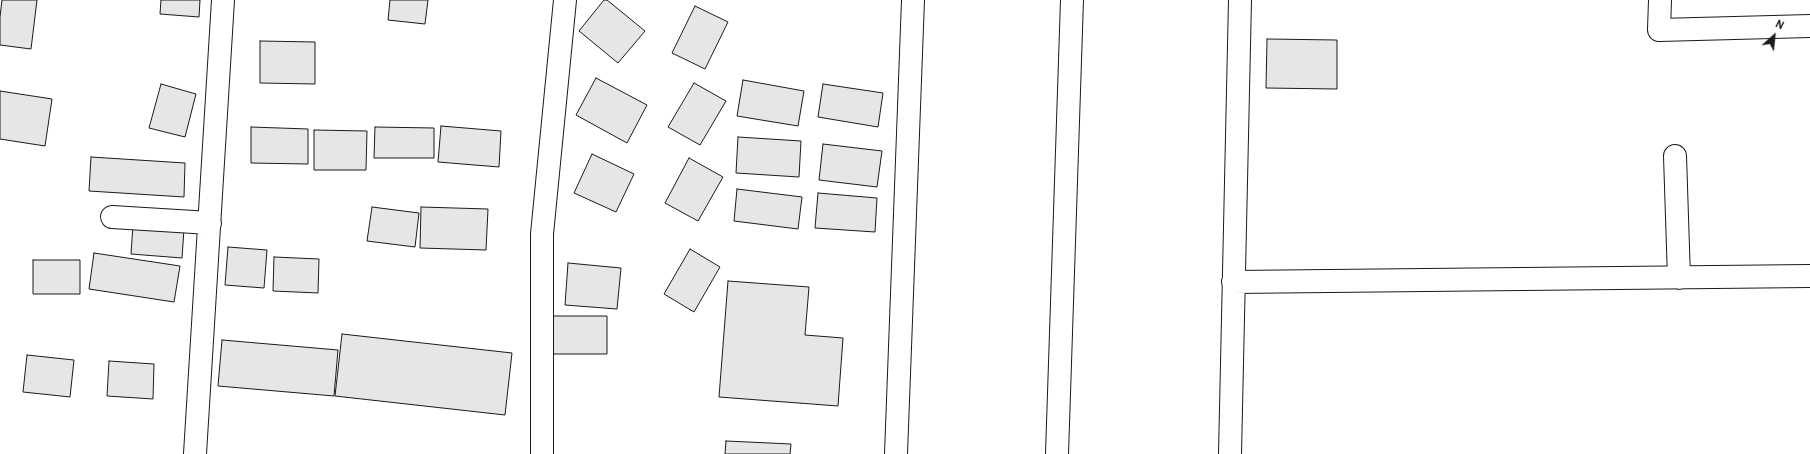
<!DOCTYPE html>
<style>
body{margin:0}
#map{position:relative;width:1810px;height:454px;overflow:hidden;background:#fff;font-family:Overpass,sans-serif}
canvas{display:block}
.north{position:absolute;left:1754px;top:16px;width:40px;height:40px;-webkit-text-stroke:3px #fff;paint-order:stroke;rotate:27deg;font-size:11px;font-weight:700;line-height:16px;text-align:center;color:#1a1a1a}
.north::after{content:'';display:block;margin:auto;width:14px;height:18px;background:#1a1a1a;clip-path:polygon(50% 0,100% 100%,50% 72%,0 100%)}
</style>
<div id="map">
<canvas width="1810" height="454"></canvas>
<div class="north">N</div>
</div>
<script>
const ctx = document.querySelector('canvas').getContext('2d');
ctx.lineJoin = 'round';
function fillPath(path, color) { ctx.fillStyle = color; ctx.fill(path, 'evenodd'); }
const poly = rows => new Path2D(rows.map(r => 'M' + r).join(''));
function stroke(path, color, width, dash) { ctx.strokeStyle = color; ctx.lineWidth = width; ctx.lineCap = dash ? 'butt' : 'round'; ctx.setLineDash(dash || []); ctx.stroke(path); }
const building = poly([
 [2,0,37,0,31,49,0,45,0,17,2,0],
 [161,0,200,0,199,17,160,14,161,0],
 [390,0,428,0,425,24,388,20,390,0],
 [604,0,607,0,645,31,618,63,579,31,604,0],
 [695,6,728,22,705,69,672,53,695,6],
 [1267,39,1337,40,1337,89,1266,88,1267,39],
 [260,41,315,42,315,84,260,83,260,41],
 [596,78,647,105,627,143,576,115,596,78],
 [743,80,804,91,798,126,737,116,743,80],
 [694,83,726,101,700,145,668,127,694,83],
 [161,84,196,94,185,137,149,128,161,84],
 [823,84,883,93,878,127,818,117,823,84],
 [0,91,52,99,45,146,0,139,0,91],
 [441,126,501,131,499,167,438,162,441,126],
 [251,127,308,129,308,164,251,163,251,127],
 [375,127,434,128,434,158,374,158,375,127],
 [314,130,367,131,366,170,314,170,314,130],
 [738,137,801,141,799,177,736,173,738,137],
 [823,144,882,151,877,187,819,180,823,144],
 [592,154,634,174,616,212,574,193,592,154],
 [91,157,185,163,184,197,89,191,91,157],
 [689,158,723,177,698,221,665,203,689,158],
 [737,189,802,197,798,229,734,221,737,189],
 [818,193,877,198,875,232,815,228,818,193],
 [372,207,419,213,415,247,367,241,372,207],
 [421,207,488,209,486,250,420,248,421,207],
 [133,225,184,229,182,258,131,254,133,225],
 [228,247,267,250,264,288,225,285,228,247],
 [690,249,720,267,694,312,664,294,690,249],
 [94,253,180,266,174,302,89,289,94,253],
 [274,257,319,259,318,293,273,291,274,257],
 [33,260,80,260,80,294,33,294,33,260],
 [568,263,621,268,617,309,565,305,568,263],
 [728,281,809,287,805,335,843,338,838,406,719,397,728,281],
 [553,316,607,316,607,354,553,354,553,316],
 [342,334,512,353,505,415,335,396,342,334],
 [222,340,338,350,334,396,218,386,222,340],
 [27,355,74,360,70,397,23,392,27,355],
 [109,361,154,364,153,399,107,396,109,361],
 [726,441,791,444,790,454,725,454,726,441]
]);
const minor = poly([
 [1660,0,1659,30,1810,26],
 [1675,156,1679,278],
 [112,217,210,223],
 [1233,282,1810,276],
 [195,454,223,0],
 [542,454,542,234,565,0],
 [896,454,913,0],
 [1057,454,1072,0],
 [1230,454,1240,0]
]);
fillPath(building, '#e6e6e6');
stroke(building, '#1a1a1a', 1);
stroke(minor, '#1a1a1a', 24);
stroke(minor, '#fff', 22);
</script>
